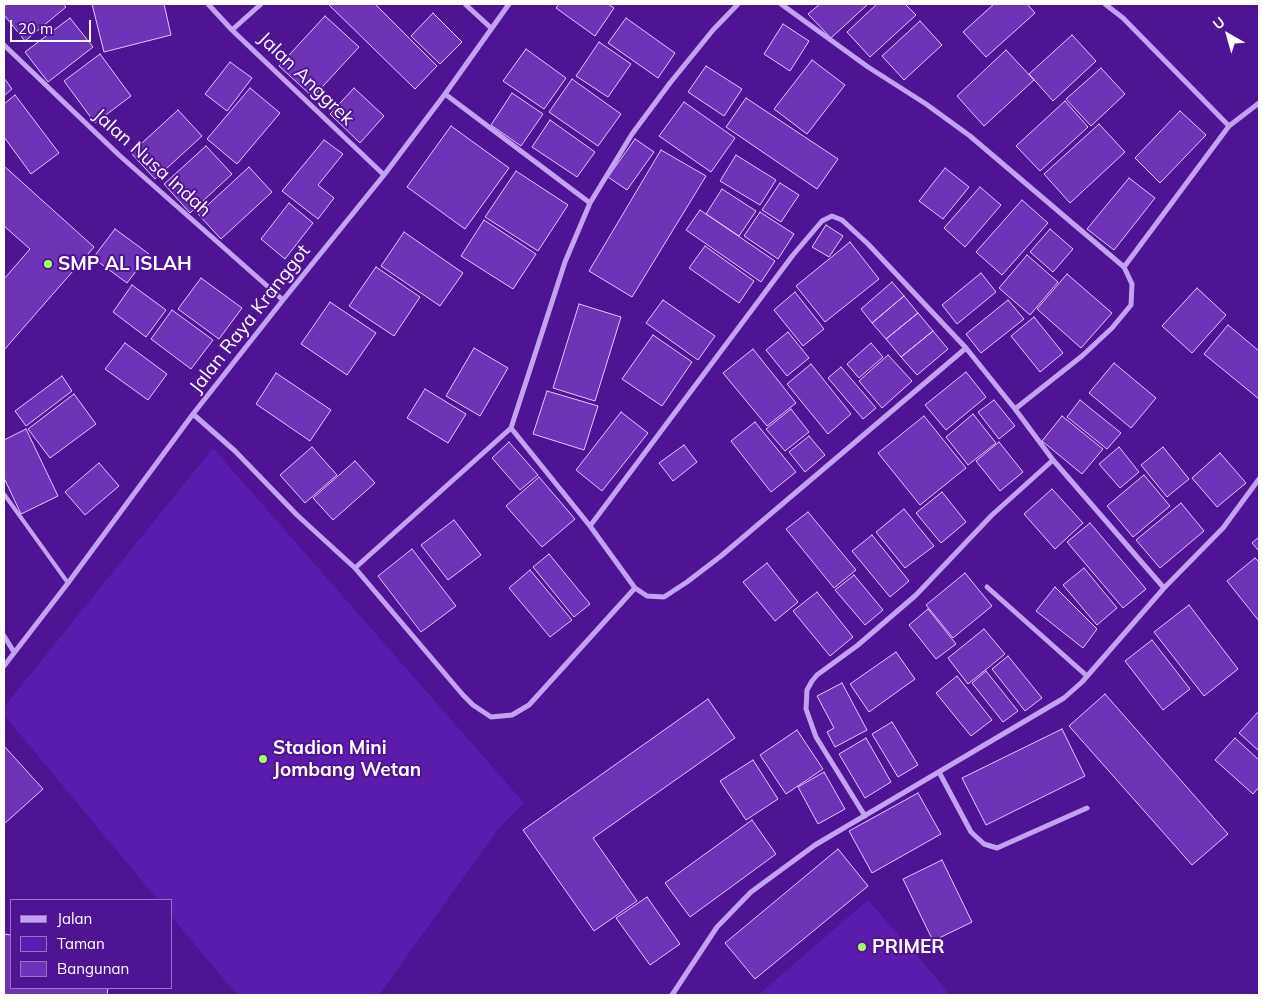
<!DOCTYPE html>
<style>
body{margin:0}
#map{position:relative;width:1263px;height:999px;overflow:hidden;background:#4d1493;font-family:Mulish,sans-serif}
canvas{display:block}
.frame{position:absolute;inset:0;border:5px solid #fff;pointer-events:none}
.legend{position:absolute;left:10px;top:899px;width:162px;height:90px;box-sizing:border-box;background:#4d1493;border:1px solid #9472be;margin:0;padding:6px 9px;list-style:none;font-size:15px;color:#fff}
.legend li{display:flex;align-items:center;gap:10px;height:25px}
.legend b{width:25px;border:1px solid #9472be}
.north{position:absolute;left:1203px;top:10px;width:50px;height:50px;-webkit-text-stroke:4px #4d1493;paint-order:stroke;rotate:322deg;font-size:14px;font-weight:700;line-height:20px;text-align:center;color:#fff}
.north::after{content:'';display:block;margin:auto;width:18px;height:22px;background:#fff;clip-path:polygon(50% 0,100% 100%,50% 72%,0 100%)}
.scale{position:absolute;left:10px;top:20px;width:81px;height:22px;box-sizing:border-box;border:2px solid #fff;border-top:0;padding-left:6px;font-size:15px;line-height:18px;white-space:nowrap;color:#fff;-webkit-text-stroke:4px #4d1493;paint-order:stroke}
</style>
<div id="map">
<canvas width="1263" height="999"></canvas>
<div class="frame"></div>
<ul class="legend">
<li><b style="height:6px;background:#c4a2f2"></b>Jalan</li>
<li><b style="height:14px;background:#5b1cad"></b>Taman</li>
<li><b style="height:14px;background:#6e34b8"></b>Bangunan</li>
</ul>
<div class="north">U</div>
<div class="scale">20 m</div>
</div>
<script>
const ctx = document.querySelector('canvas').getContext('2d');
ctx.lineJoin = 'round';
function fillPath(path, color) { ctx.fillStyle = color; ctx.fill(path, 'evenodd'); }
const poly = rows => new Path2D(rows.map(r => 'M' + r).join(''));
function stroke(path, color, width, dash) { ctx.strokeStyle = color; ctx.lineWidth = width; ctx.lineCap = dash ? 'butt' : 'round'; ctx.setLineDash(dash || []); ctx.stroke(path); }
function drawText(font, color, halo, rows, align = 'center') {
  ctx.font = font + ' Mulish,sans-serif'; ctx.lineWidth = 4; ctx.setLineDash([]); ctx.textBaseline = 'middle'; ctx.strokeStyle = halo; ctx.fillStyle = color; for (const [text, x, y, turn = 0] of rows) {
    ctx.save(); ctx.translate(x, y); ctx.rotate((+turn || 0) * Math.PI / 180); ctx.textAlign = isNaN(turn) ? turn : align; if (halo) ctx.strokeText(text, 0, 0); ctx.fillText(text, 0, 0); ctx.restore();
  }
}
const green = poly([
 [213,448,524,803,499,828,379,995,237,995,171,916,171,900,158,900,4,715,4,707],
 [868,900,951,995,758,995]
]);
const building = poly([
 [7,4,63,4,66,7,25,41,4,15,4,6,7,4],
 [92,4,164,4,171,35,104,52,92,4],
 [328,4,375,4,437,66,415,89,328,4],
 [559,4,608,4,614,8,595,36,556,8,559,4],
 [820,4,868,4,831,38,808,14,820,4],
 [877,4,905,4,916,15,870,57,847,32,877,4],
 [994,4,1027,4,1035,13,986,57,963,32,994,4],
 [433,13,462,42,440,64,411,36,433,13],
 [325,16,359,47,313,97,279,66,325,16],
 [70,18,93,47,48,82,25,52,70,18],
 [626,18,675,53,658,78,608,43,626,18],
 [920,21,942,45,904,80,882,56,920,21],
 [783,24,809,41,790,71,764,54,783,24],
 [1072,35,1096,61,1053,101,1029,74,1072,35],
 [599,42,631,64,608,97,576,76,599,42],
 [526,49,566,78,544,109,503,81,526,49],
 [1006,50,1034,80,984,126,957,96,1006,50],
 [100,54,131,96,95,123,64,81,100,54],
 [812,60,845,85,807,134,774,109,812,60],
 [230,62,252,78,227,111,205,94,230,62],
 [706,66,742,89,724,116,688,92,706,66],
 [1101,68,1125,94,1091,126,1066,99,1101,68],
 [4,78,12,89,4,96,4,78],
 [572,79,621,114,598,146,549,112,572,79],
 [250,88,280,113,237,164,207,139,250,88],
 [354,88,384,116,360,143,330,114,354,88],
 [512,93,543,114,521,146,491,125,512,93],
 [15,95,59,153,31,174,4,137,4,104,15,95],
 [746,98,838,159,817,189,726,127,746,98],
 [1065,101,1088,127,1040,171,1016,146,1065,101],
 [684,102,735,138,711,172,659,136,684,102],
 [178,110,202,136,155,179,131,153,178,110],
 [1180,111,1206,135,1160,183,1135,158,1180,111],
 [550,120,595,152,577,177,532,147,550,120],
 [1099,124,1125,152,1070,203,1044,174,1099,124],
 [451,126,509,168,465,229,407,187,451,126],
 [635,139,654,152,627,190,608,177,635,139],
 [324,140,343,154,318,185,334,198,318,219,282,191,324,140],
 [206,146,232,174,190,213,164,184,206,146],
 [661,150,706,176,632,297,589,271,661,150],
 [736,155,776,180,760,205,720,181,736,155],
 [4,166,94,247,4,350,4,279,30,249,4,226,4,166],
 [249,167,272,192,221,239,198,214,249,167],
 [945,168,969,187,943,219,919,201,945,168],
 [516,171,568,205,538,251,485,217,516,171],
 [1129,178,1155,198,1114,250,1087,229,1129,178],
 [780,183,799,195,781,222,762,210,780,183],
 [980,187,1001,205,965,247,944,228,980,187],
 [722,189,756,211,739,236,706,214,722,189],
 [1022,200,1048,223,1002,275,976,252,1022,200],
 [289,203,313,223,285,259,261,239,289,203],
 [700,210,775,261,761,282,686,230,700,210],
 [760,212,794,234,778,259,744,236,760,212],
 [484,220,536,254,513,289,461,256,484,220],
 [826,225,843,236,829,257,812,247,826,225],
 [115,229,149,254,127,283,93,258,115,229],
 [1050,229,1073,249,1053,272,1030,252,1050,229],
 [404,232,463,273,440,306,381,266,404,232],
 [850,242,879,279,825,322,796,286,850,242],
 [705,246,754,281,739,303,689,268,705,246],
 [1027,255,1058,282,1030,315,999,288,1027,255],
 [376,267,420,297,394,336,349,306,376,267],
 [981,273,996,292,957,324,942,305,981,273],
 [1067,274,1112,313,1081,348,1037,309,1067,274],
 [201,278,242,308,219,339,178,309,201,278],
 [892,282,904,296,872,323,861,309,892,282],
 [132,285,166,310,146,337,113,312,132,285],
 [1197,288,1226,315,1192,353,1162,326,1197,288],
 [795,292,824,329,803,346,774,310,795,292],
 [904,296,918,313,886,339,872,323,904,296],
 [663,300,715,336,698,360,646,323,663,300],
 [1008,300,1024,319,981,353,966,334,1008,300],
 [330,302,376,333,347,375,301,344,330,302],
 [579,304,621,317,595,401,553,388,579,304],
 [172,310,213,340,191,369,151,339,172,310],
 [918,313,933,331,901,357,886,339,918,313],
 [1034,317,1063,353,1040,372,1011,336,1034,317],
 [1228,325,1259,351,1259,399,1204,354,1228,325],
 [933,331,948,349,917,375,901,357,933,331],
 [788,332,809,358,787,376,766,350,788,332],
 [653,335,692,362,662,406,622,379,653,335],
 [125,343,167,374,148,400,105,369,125,343],
 [871,343,883,357,859,378,847,364,871,343],
 [474,348,508,368,480,416,446,396,474,348],
 [753,349,796,403,767,426,723,373,753,349],
 [888,355,912,381,882,408,859,381,888,355],
 [1114,363,1156,398,1131,428,1089,393,1114,363],
 [811,364,851,414,828,434,787,384,811,364],
 [841,367,876,408,863,419,828,378,841,367],
 [966,372,986,397,946,430,925,405,966,372],
 [276,373,331,410,310,441,256,404,276,373],
 [62,376,72,391,26,426,15,411,62,376],
 [425,389,466,414,448,443,407,418,425,389],
 [547,391,598,406,584,450,533,434,547,391],
 [74,394,96,424,50,458,28,429,74,394],
 [994,400,1015,426,999,439,978,412,994,400],
 [1080,400,1121,433,1107,449,1067,417,1080,400],
 [791,409,809,432,785,451,766,429,791,409],
 [621,412,648,433,602,491,576,470,621,412],
 [973,414,996,443,968,465,946,437,973,414],
 [924,416,966,468,920,505,878,453,924,416],
 [1062,416,1103,449,1082,474,1042,441,1062,416],
 [755,422,796,472,771,492,731,441,755,422],
 [26,429,58,496,21,514,4,478,4,440,26,429],
 [809,436,825,455,805,472,789,452,809,436],
 [509,442,538,475,520,490,492,458,509,442],
 [999,442,1023,472,1000,491,976,461,999,442],
 [684,445,697,462,673,481,659,463,684,445],
 [312,447,337,475,305,503,280,475,312,447],
 [1119,447,1139,472,1120,488,1099,464,1119,447],
 [1163,447,1189,479,1167,497,1141,465,1163,447],
 [1220,453,1246,483,1217,507,1192,478,1220,453],
 [355,461,375,483,333,520,313,498,355,461],
 [99,463,119,486,85,515,65,492,99,463],
 [1144,475,1170,506,1133,537,1107,506,1144,475],
 [539,477,575,519,542,547,506,506,539,477],
 [1052,489,1083,523,1055,549,1024,514,1052,489],
 [942,492,966,522,941,543,916,513,942,492],
 [1181,503,1204,531,1160,568,1136,540,1181,503],
 [904,509,934,546,905,568,876,532,904,509],
 [808,512,856,570,834,588,786,529,808,512],
 [454,520,481,555,448,580,421,545,454,520],
 [1090,523,1146,589,1123,608,1067,542,1090,523],
 [872,535,909,581,890,597,852,551,872,535],
 [1259,537,1259,551,1252,543,1259,537],
 [412,549,456,606,421,632,378,576,412,549],
 [549,554,590,604,574,617,533,567,549,554],
 [1255,558,1259,562,1259,621,1227,581,1255,558],
 [767,563,798,602,775,621,743,582,767,563],
 [1084,568,1117,608,1097,625,1063,585,1084,568],
 [530,570,572,620,550,637,509,588,530,570],
 [965,573,992,606,953,638,926,605,965,573],
 [854,575,883,610,865,625,835,590,854,575],
 [1055,587,1097,629,1083,648,1036,611,1055,587],
 [817,592,853,637,830,656,793,611,817,592],
 [1189,605,1238,669,1204,696,1154,632,1189,605],
 [928,609,956,644,936,659,909,625,928,609],
 [984,629,1005,654,968,684,948,658,984,629],
 [1152,640,1190,689,1163,710,1125,661,1152,640],
 [896,652,915,679,869,712,850,684,896,652],
 [1008,656,1042,698,1025,711,992,669,1008,656],
 [986,671,1018,711,1003,722,972,683,986,671],
 [957,676,992,720,971,736,936,693,957,676],
 [842,683,867,730,835,747,827,732,834,728,817,696,842,683],
 [1105,694,1228,834,1192,865,1069,726,1105,694],
 [708,699,735,738,593,838,637,901,594,931,523,830,708,699],
 [1259,711,1259,751,1239,733,1259,711],
 [892,722,918,765,898,777,872,734,892,722],
 [1062,729,1085,776,986,825,962,778,1062,729],
 [797,730,823,769,786,794,760,755,797,730],
 [866,738,891,782,865,798,839,754,866,738],
 [1235,738,1259,760,1259,787,1253,794,1215,760,1235,738],
 [4,746,43,789,4,824,4,746],
 [753,760,778,799,746,820,720,781,753,760],
 [824,772,845,809,818,824,798,787,824,772],
 [918,793,941,834,872,873,849,831,918,793],
 [752,820,776,854,690,917,665,883,752,820],
 [838,849,868,886,755,979,725,943,838,849],
 [942,860,972,922,933,941,903,879,942,860],
 [647,897,680,944,650,965,616,918,647,897],
 [4,934,11,935,11,988,108,988,107,995,4,995,4,934]
]);
const service = poly([
 [4,494,68,583]
]);
const minor = poly([
 [208,4,232,30,384,175],
 [465,4,491,28],
 [781,4,868,67,926,104,970,136,1124,267,1132,284,1131,305,1112,328,1082,356,1015,409],
 [1105,4,1123,18,1229,126,1124,267],
 [232,30,261,4],
 [4,45,119,155,283,300],
 [445,94,590,203],
 [1229,126,1259,103],
 [193,414,235,451,297,515,355,568,463,695,473,705,491,717,512,715,529,705,635,588,590,526,511,428],
 [590,526,793,255,822,221,832,216,842,220,868,244,966,348],
 [355,568,511,428,565,262,590,203,632,134,670,83,713,30,738,4],
 [987,587,1087,676],
 [635,588,647,596,664,597,687,582,721,556,966,348,1015,409,1053,460,1164,588],
 [4,636,14,652],
 [4,666,68,583,193,414,283,300,384,175,445,94,509,4],
 [939,772,971,832,984,844,997,848,1087,808],
 [865,816,816,737,806,709,807,690,812,681,817,675,858,645,916,595,992,515,1053,460],
 [672,995,717,927,751,892,815,845,1064,698,1082,682,1164,588,1223,528,1259,479]
]);
const markers = [
 [48,264,5,"#a2ff63"],
 [263,759,5,"#a2ff63"],
 [862,947,5,"#a2ff63"]
];
const streetNames = [
 ["Jalan Anggrek",306,79,44],
 ["Jalan Nusa Indah",152,163,42],
 ["Jalan Raya Kranggot",250,319,-52]
];
const poiNames = [
 ["SMP AL ISLAH",58,264],
 ["Stadion Mini",273,748],
 ["Jombang Wetan",273,770],
 ["PRIMER",872,947]
];
fillPath(green, '#5b1cad');
fillPath(building, '#6e34b8');
stroke(building, '#dfc9fc', 1);
stroke(service, '#c4a2f2', 4);
stroke(minor, '#c4a2f2', 5);
for (const [x, y, r, color] of markers) { const dot = new Path2D(); dot.arc(x, y, r, 0, 2 * Math.PI); ctx.fillStyle = color; ctx.fill(dot); stroke(dot, '#4d1493', 2); }
drawText('19px', '#fff', '#4d1493', streetNames);
drawText('bold 19px', '#fff', '#4d1493', poiNames, 'left');
</script>
